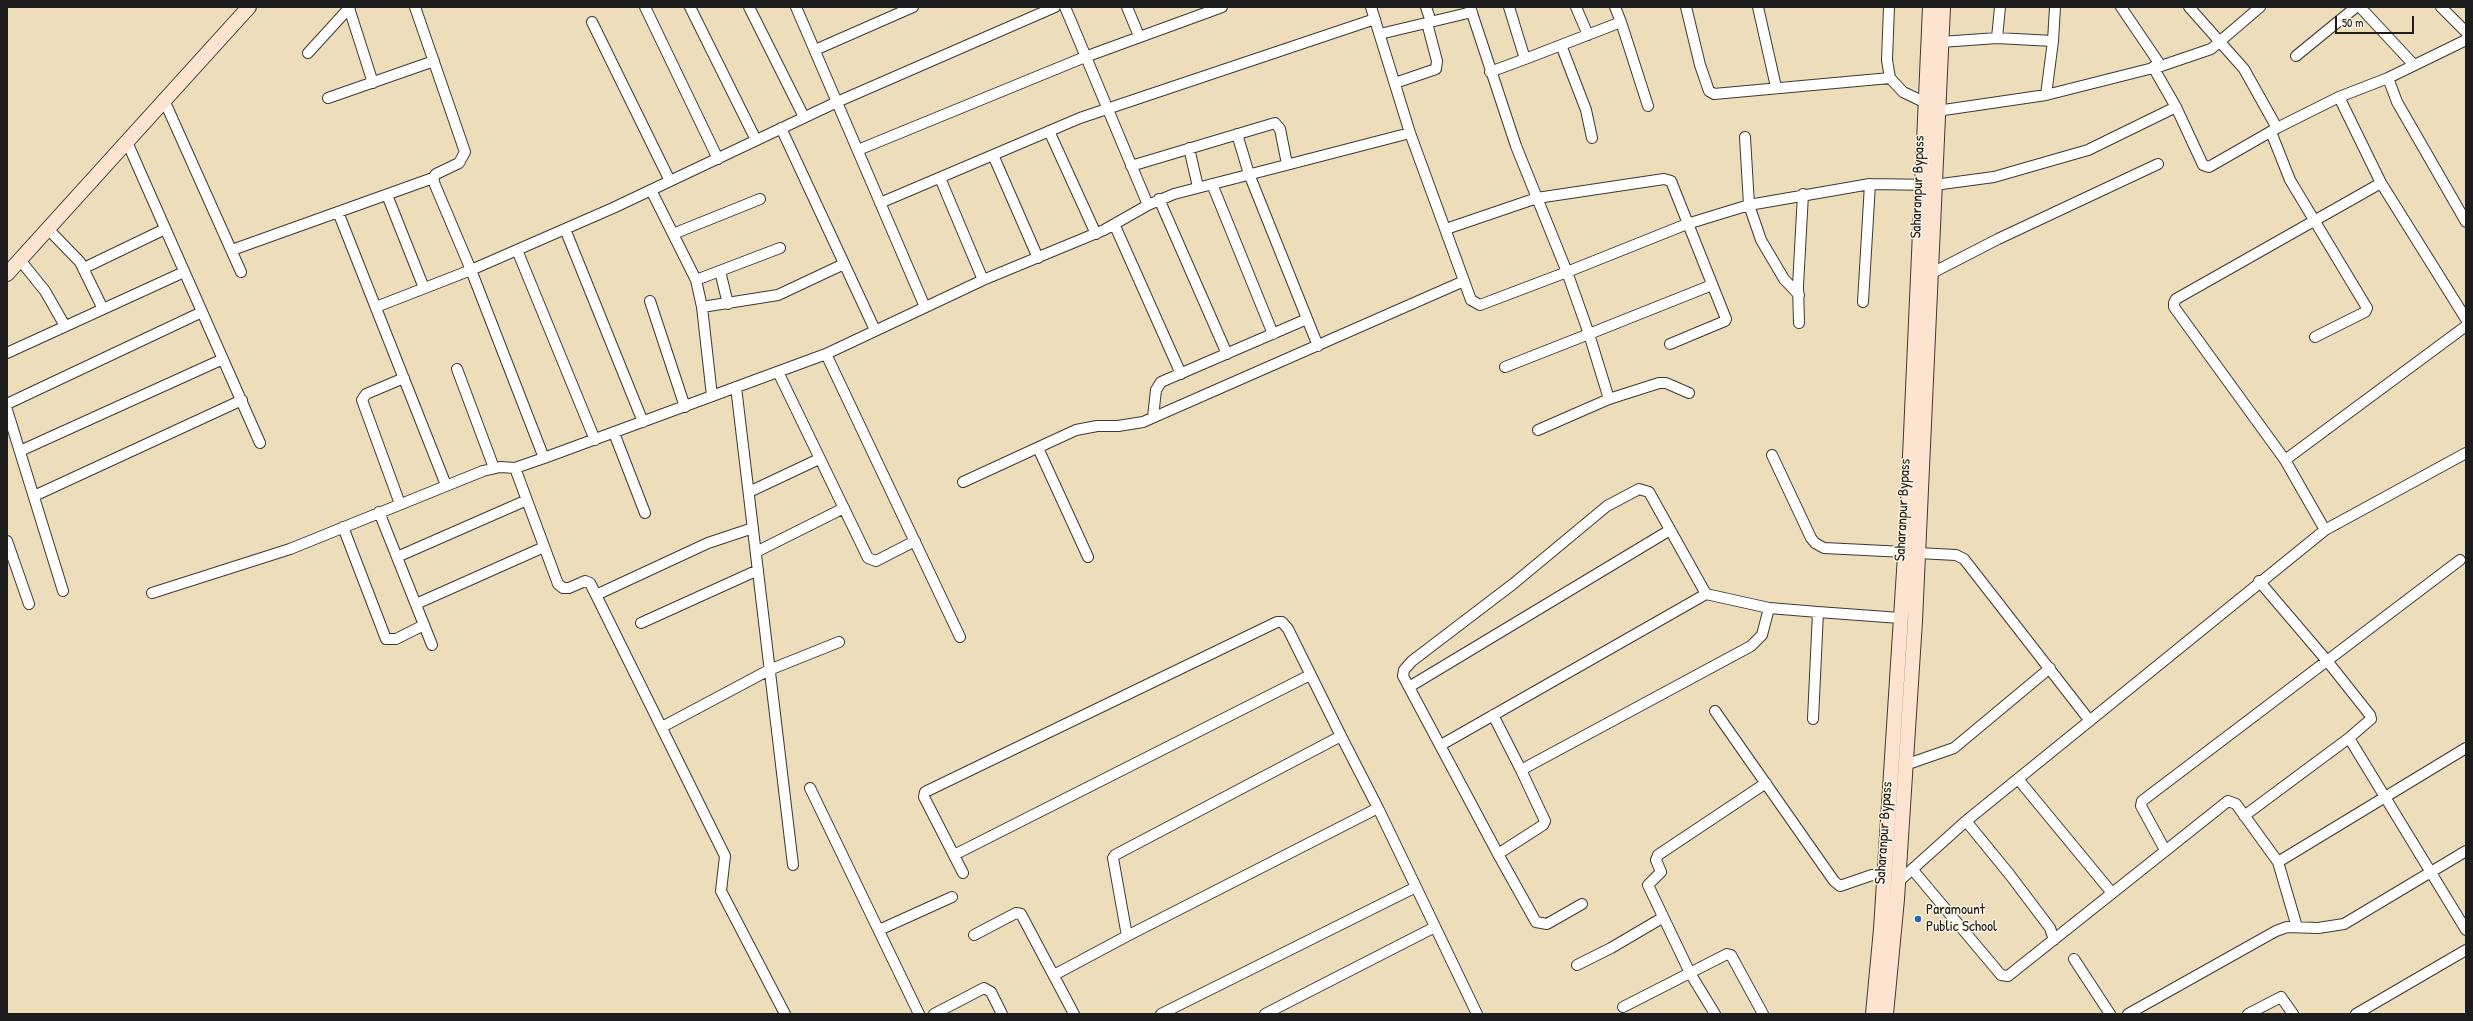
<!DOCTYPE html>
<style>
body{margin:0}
#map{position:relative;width:2473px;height:1021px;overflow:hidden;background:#edb;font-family:"Patrick Hand",sans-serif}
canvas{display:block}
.frame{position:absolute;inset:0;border:8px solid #1c1c1c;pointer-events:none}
.scale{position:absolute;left:2335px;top:16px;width:79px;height:18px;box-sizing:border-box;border:2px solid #1c1c1c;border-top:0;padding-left:5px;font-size:12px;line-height:14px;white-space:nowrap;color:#1c1c1c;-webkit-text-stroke:3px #fcf5e5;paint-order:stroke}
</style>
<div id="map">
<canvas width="2473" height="1021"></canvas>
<div class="frame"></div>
<div class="scale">50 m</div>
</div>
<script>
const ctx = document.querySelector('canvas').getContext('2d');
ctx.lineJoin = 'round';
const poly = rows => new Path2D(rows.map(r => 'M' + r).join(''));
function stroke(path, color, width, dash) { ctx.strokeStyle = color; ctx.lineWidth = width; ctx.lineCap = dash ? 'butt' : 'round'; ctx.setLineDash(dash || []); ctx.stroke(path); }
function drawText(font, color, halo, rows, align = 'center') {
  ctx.font = font + ' "Patrick Hand",sans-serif'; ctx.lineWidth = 3; ctx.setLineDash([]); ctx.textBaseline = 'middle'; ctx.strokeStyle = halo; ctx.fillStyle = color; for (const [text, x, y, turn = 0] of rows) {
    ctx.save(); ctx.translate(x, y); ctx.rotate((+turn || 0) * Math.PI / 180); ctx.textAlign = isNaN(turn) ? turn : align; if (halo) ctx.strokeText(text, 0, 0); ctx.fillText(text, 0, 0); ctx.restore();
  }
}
const street = poly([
 [415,7,465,152,459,163,436,174,433,178,435,185,471,270,544,458,515,468,558,584,563,588,569,588,585,581,590,583,596,595,725,856,721,891,785,1014],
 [645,7,718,159],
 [690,7,756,140],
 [749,7,804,117],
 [796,7,925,307],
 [1065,7,1148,205],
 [1127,7,1139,36],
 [1371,7,1410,133,1471,300,1480,305,1567,272,1516,146,1470,7],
 [1426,7,1431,22],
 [1576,7,1588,35],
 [1686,7,1700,65,1709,91,1714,94,1890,78],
 [1758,7,1776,87],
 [1889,7,1887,60,1890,78,1903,92,1926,103],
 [2121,7,2161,66],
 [2189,7,2244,69,2277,128],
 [2360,7,2414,65],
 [2441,7,2466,32],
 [349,8,373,83],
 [592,22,670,181],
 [1621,22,1648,106],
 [1380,34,1472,12],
 [1997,38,2000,7],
 [2466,40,2388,78,2397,102,2466,222],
 [1941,42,1997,38,2053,41],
 [1561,45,1586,110,1592,138],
 [815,50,913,7],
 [308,53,350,7],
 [2296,56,2356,7],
 [1525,59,1621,22,1615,7],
 [2153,67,2176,107,2203,165,2209,167,2277,128,2339,97,2388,78],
 [1490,72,1525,59,1509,7],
 [1395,83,1436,69,1437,61,1427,23],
 [2046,95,2053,41,2055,7],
 [2339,97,2381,183,2466,319],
 [328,98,434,61],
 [164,100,241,272],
 [1937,111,2046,95,2161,66,2211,49,2260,7],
 [781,128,875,330],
 [1049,131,1096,234],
 [2271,132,2290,180,2367,308,2365,312,2315,337],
 [1237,134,1249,174,1318,346],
 [1745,137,1749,205,1761,240,1784,279,1799,295],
 [127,142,260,443],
 [1189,148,1198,187],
 [858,150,1085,57,1222,7],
 [993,155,1038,258],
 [1131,166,1275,123,1280,129,1287,164],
 [940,178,983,280],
 [1212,184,1273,334],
 [651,190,696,280,702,307,712,396],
 [387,195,424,288],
 [1159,199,1227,354],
 [880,203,1080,118,1375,19],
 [338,212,446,485],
 [1115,226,1181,374],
 [48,229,80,262,103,309],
 [565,229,643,422],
 [1446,229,1537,198,1664,179,1671,181,1726,319,1725,321,1670,344],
 [673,234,760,199],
 [232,250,433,178],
 [517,250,595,440],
 [20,260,45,291,65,326],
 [84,268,165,229],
 [720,271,728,304],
 [1932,273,1998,239,2158,164],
 [696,280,780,248],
 [1712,285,1589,334,1567,272,1687,224,1749,205,1870,184,1934,185,1994,177,2088,150,2176,107],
 [650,301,685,407],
 [1863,302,1870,184],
 [376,307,471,270,613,208,837,102,1055,7],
 [702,307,778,295,844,264],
 [1799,323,1798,286,1803,194],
 [7,353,184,272],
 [826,354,960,637],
 [1505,367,1589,334,1609,399,1659,383,1666,383,1689,393],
 [457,369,494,468],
 [778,372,868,558,876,561,915,541],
 [736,387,793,865],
 [7,404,202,312],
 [7,410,63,591],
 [1153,417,1156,390,1161,382,1307,319],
 [1538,430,1609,399],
 [614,433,645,513],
 [1038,448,1088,557],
 [20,451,223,359],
 [1772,455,1811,538,1815,543,1824,548,1905,552],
 [544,458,826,354,983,280,1104,230,1148,205,1174,194,1410,133],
 [2285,460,2174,307,2174,303,2176,299,2381,183],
 [963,482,1076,430,1097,426,1118,426,1143,422,1464,281],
 [749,492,819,459],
 [34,496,242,400],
 [400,504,362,400,366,394,404,378],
 [379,512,432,645],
 [343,527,386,639,396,639,424,625],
 [2325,530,2285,460,2466,326],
 [7,541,29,604],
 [756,552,844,508],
 [1918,553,1956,555,1964,559,2090,721],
 [397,557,527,500],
 [152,593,290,549,483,471,500,467,515,468],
 [596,595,708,543,753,528],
 [416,604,544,547],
 [1818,612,1900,618],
 [641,623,758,570],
 [1409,687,1670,530],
 [1715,711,1834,881,1840,886,1872,875,1885,876],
 [1493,715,1521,770,1751,646,1762,635,1769,608],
 [662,727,769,670,839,642],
 [2349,738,2466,930],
 [1441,745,1706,594,1769,608,1818,612,1813,719],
 [1905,765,1954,748,2050,668],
 [2018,779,2112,893],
 [810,788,919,1014],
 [1378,808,1127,936,1113,858,1115,855,1341,736,1378,808,1416,887],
 [2244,816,2349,738,2371,719,2370,715,2328,662,2259,581],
 [1966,821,2010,875,2050,928,2054,940],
 [2165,850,2141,806,2142,801,2460,560],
 [1498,854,1543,825,1545,821,1521,770],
 [954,855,1310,675],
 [1912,869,2001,975,2008,976,2228,801,2236,804,2278,862],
 [963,873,924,797,925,792,1277,622,1282,622,1288,629,1341,736],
 [1898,882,1966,821,2325,530,2466,453],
 [1582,904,1547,924,1536,922,1498,854,1403,676,1404,670,1412,661,1513,584,1607,506,1639,489,1649,492,1706,594],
 [2297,927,2278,862,2466,748],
 [879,930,952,897],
 [974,935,1016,913,1021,914,1074,1014],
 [2074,959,2110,1014],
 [1577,965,1611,948,1662,918],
 [1054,975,1127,936],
 [1623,1007,1727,954,1731,955,1763,1014],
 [934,1014,984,988,991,992,1002,1014],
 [1161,1014,1416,887,1477,1014],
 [1265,1014,1435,927],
 [1715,1014,1690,973,1648,885,1661,872,1656,860,1658,855,1766,783],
 [2128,1014,2276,931,2287,927,2318,928,2344,924,2466,851],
 [2248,1014,2281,997,2293,1014],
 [2356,1014,2466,950]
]);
const secondary = poly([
 [7,274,249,7],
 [1873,1014,1881,929,1907,524,1930,7],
 [1886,1014,1897,899,1915,621,1943,7]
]);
const markers = [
 [1918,919,4,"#1f6fb2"]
];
const streetNames = [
 ["Saharanpur Bypass",1918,187,-88],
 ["Saharanpur Bypass",1903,510,-87],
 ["Saharanpur Bypass",1884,833,-86]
];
const poiNames = [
 ["Paramount",1926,910],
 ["Public School",1926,927]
];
stroke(street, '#3c3934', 12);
stroke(secondary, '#3c3934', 16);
stroke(street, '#fff', 10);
stroke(secondary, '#fde4d1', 14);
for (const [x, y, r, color] of markers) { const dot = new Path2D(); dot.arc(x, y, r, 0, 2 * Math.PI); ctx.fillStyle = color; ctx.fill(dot); stroke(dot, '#fcf5e5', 1.5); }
drawText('15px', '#1c1c1c', '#fcf5e5', streetNames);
drawText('15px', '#1c1c1c', '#fcf5e5', poiNames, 'left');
</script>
